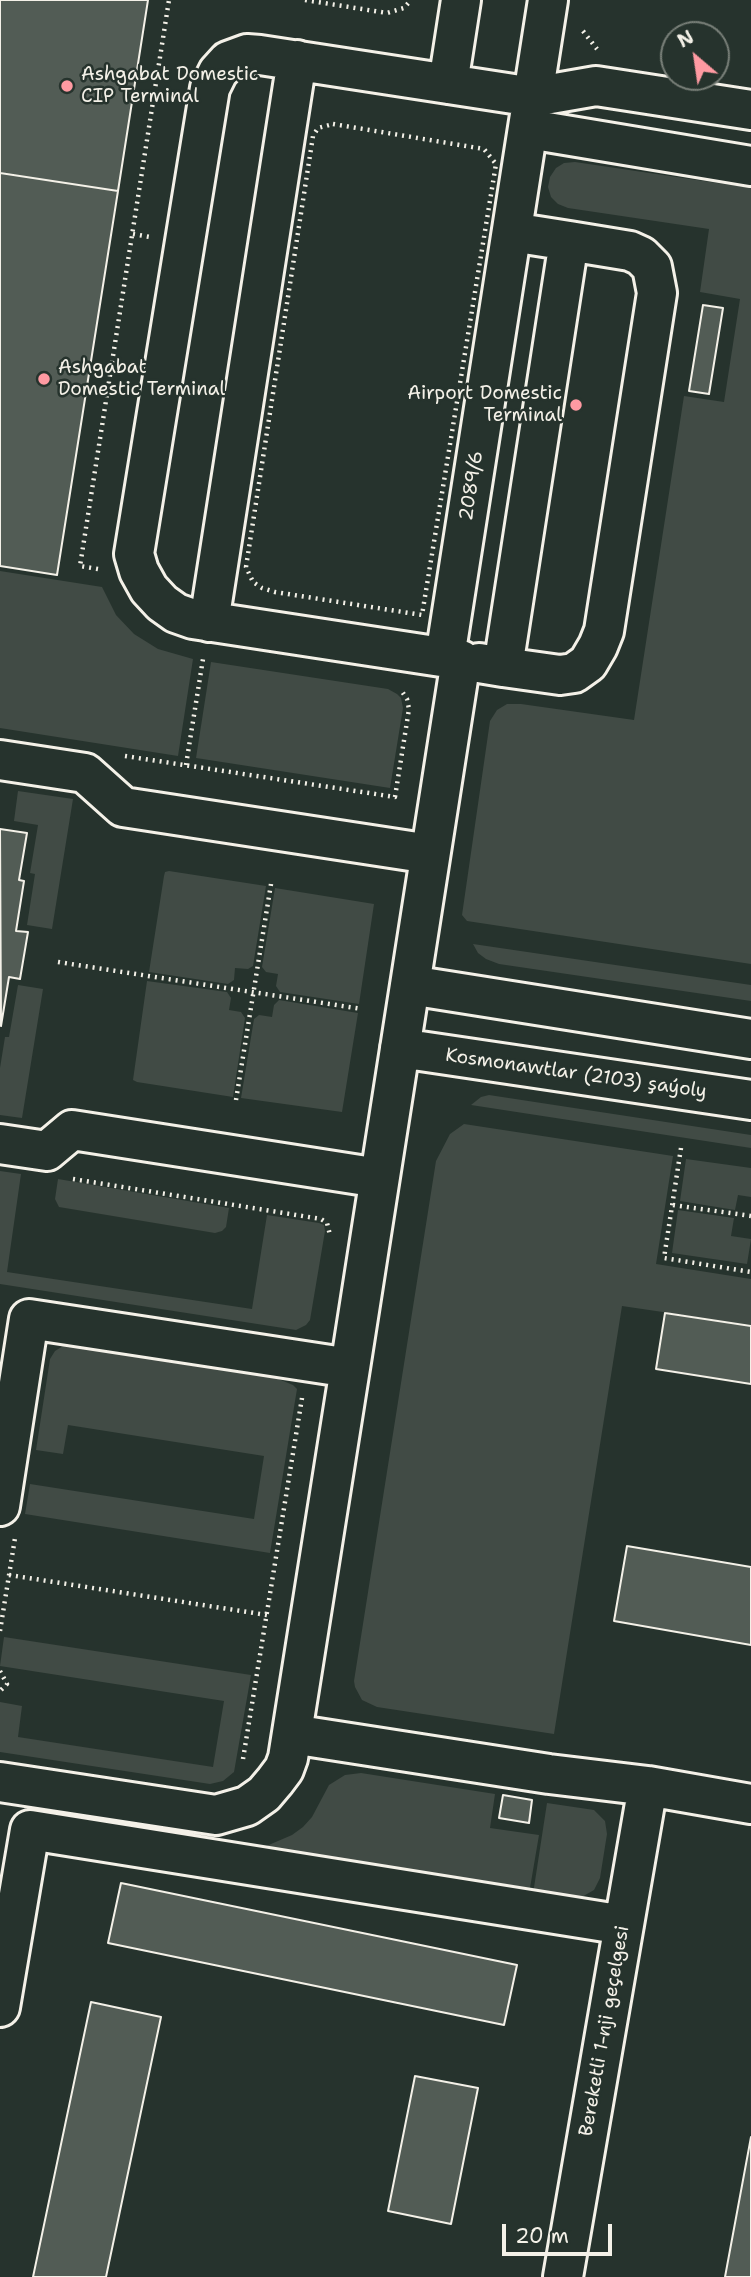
<!DOCTYPE html>
<meta charset="utf-8">
<style>
body{margin:0}
#map{position:relative;width:751px;height:2277px;overflow:hidden;background:#26332d;font-family:"Shantell Sans",sans-serif}
canvas{display:block}
.north{position:absolute;left:660px;top:21px;width:70px;height:70px;box-sizing:border-box;background:#26332d;border:2px solid #787f78;border-radius:50%;rotate:331deg;font-size:19px;font-weight:700;line-height:28px;text-align:center;color:#f4f1e8}
.north::after{content:'';display:block;margin:auto;width:24px;height:32px;background:#ff9aa2;clip-path:polygon(50% 0,100% 100%,50% 72%,0 100%)}
.scale{position:absolute;left:502px;top:2224px;width:110px;height:32px;box-sizing:border-box;border:4px solid #f4f1e8;border-top:0;padding-left:9px;font-size:21px;line-height:24px;white-space:nowrap;color:#f4f1e8;-webkit-text-stroke:5px #26332d;paint-order:stroke}
</style>
<div id="map">
<canvas width="751" height="2277"></canvas>
<div class="north">N</div>
<div class="scale">20 m</div>
</div>
<script>
const ctx = document.querySelector('canvas').getContext('2d');
ctx.lineJoin = 'round';
function fillPath(path, color) { ctx.fillStyle = color; ctx.fill(path, 'evenodd'); }
const poly = rows => new Path2D(rows.map(r => 'M' + r).join(''));
function stroke(path, color, width, dash) { ctx.strokeStyle = color; ctx.lineWidth = width; ctx.lineCap = dash ? 'butt' : 'round'; ctx.setLineDash(dash || []); ctx.stroke(path); }
function drawText(font, color, halo, rows, align = 'center') {
  ctx.font = font + ' "Shantell Sans",sans-serif'; ctx.lineWidth = 5; ctx.setLineDash([]); ctx.textBaseline = 'middle'; ctx.strokeStyle = halo; ctx.fillStyle = color; for (const [text, x, y, turn = 0] of rows) {
    ctx.save(); ctx.translate(x, y); ctx.rotate((+turn || 0) * Math.PI / 180); ctx.textAlign = isNaN(turn) ? turn : align; if (halo) ctx.strokeText(text, 0, 0); ctx.fillText(text, 0, 0); ctx.restore();
  }
}
const green = poly([
 [575,162,751,188,751,964,467,921,462,915,490,721,497,710,507,704,521,704,634,720,684,396,724,402,740,299,700,292,709,229,568,208,558,204,551,197,548,187,550,177,556,168,564,163],
 [0,571,102,587,116,615,134,634,158,649,193,659,178,756,0,728],
 [211,662,388,689,397,694,401,698,403,708,390,788,196,758],
 [18,791,73,799,52,929,27,925,35,874,30,873,38,825,14,821],
 [169,871,266,886,253,966,248,969,235,968,234,980,228,984,149,972,164,876,165,872],
 [275,888,374,904,359,1004,280,992,276,986,278,974,266,972,262,967],
 [473,944,751,985,751,1001,499,964,486,959,478,953],
 [147,981,227,992,231,998,229,1010,241,1012,245,1018,233,1097,137,1082,133,1080],
 [18,985,43,989,22,1118,0,1115,0,1068,5,1037,9,1037],
 [279,1000,358,1013,342,1112,241,1098,254,1019,259,1015,272,1017,274,1005],
 [489,1095,751,1135,751,1148,471,1105,481,1097],
 [464,1124,673,1156,656,1264,751,1279,751,1325,622,1306,554,1734,377,1707,362,1700,355,1687,354,1681,436,1161,450,1134],
 [686,1159,751,1168,751,1197,738,1195,735,1210,680,1201],
 [0,1171,21,1174,7,1272,252,1309,267,1215,319,1223,324,1225,325,1231,310,1320,306,1325,296,1330,0,1284],
 [58,1179,229,1208,226,1227,222,1231,215,1233,59,1207,55,1199],
 [678,1210,734,1218,731,1236,751,1239,747,1264,672,1253],
 [73,1344,271,1376,293,1385,297,1389,270,1553,25,1514,30,1484,254,1519,264,1456,68,1425,63,1454,36,1450,50,1359,55,1351,63,1346],
 [4,1637,251,1675,234,1772,223,1781,210,1784,0,1752,0,1702,22,1706,18,1737,213,1767,224,1701,0,1666],
 [361,1773,495,1794,490,1828,539,1835,530,1888,264,1847,292,1835,303,1827,312,1817,329,1785,345,1775],
 [547,1803,594,1810,605,1821,607,1834,600,1878,594,1890,580,1898,573,1900,533,1894]
]);
const building = poly([
 [0,0,148,0,118,191,0,173,0,0],
 [0,173,118,191,57,575,0,566,0,173],
 [703,305,723,308,709,394,689,391,703,305],
 [0,829,27,833,19,880,24,881,16,931,28,932,20,979,9,977,1,1026,0,829],
 [665,1313,751,1326,751,1384,656,1369,665,1313],
 [627,1546,751,1567,751,1645,614,1621,627,1546],
 [503,1795,532,1800,529,1823,499,1818,503,1795],
 [121,1883,517,1965,504,2025,108,1943,121,1883],
 [91,2002,161,2017,106,2277,33,2277,91,2002],
 [415,2076,478,2088,451,2224,388,2211,415,2076],
 [751,2137,751,2277,725,2277,751,2137]
]);
const path = poly([
 [305,0,387,13,404,8,411,0],
 [583,31,597,49],
 [333,124,484,149,496,164,422,615,275,592,262,588,253,582,246,567,313,136,318,128,333,124],
 [133,234,150,237],
 [98,569,80,566,169,0],
 [125,756,395,797,409,709,407,699,401,690],
 [186,765,203,659],
 [58,962,362,1009],
 [236,1100,271,884],
 [681,1148,664,1258,751,1272],
 [73,1179,321,1219,327,1223,330,1235],
 [673,1205,751,1216],
 [9,1575,267,1615],
 [0,1631,15,1538],
 [0,1671,7,1684,0,1691],
 [243,1759,302,1398]
]);
const minor = poly([
 [448,84,461,0],
 [529,129,751,166],
 [209,622,297,60],
 [445,657,548,0],
 [479,663,503,667,569,241,512,232],
 [503,667,560,675,574,673,588,663,598,646,604,631,657,293,652,267,641,256,630,251,569,241],
 [0,760,85,773,123,807,430,854],
 [410,985,751,1039],
 [400,1048,751,1100],
 [0,1144,47,1151,72,1130,379,1178],
 [350,1368,461,660,193,619,176,613,162,603,149,589,139,571,134,554,210,88,218,72,228,61,247,54,260,55,533,97,596,86,751,110],
 [0,1506,29,1319,350,1368,288,1758,284,1769,275,1781,264,1794,247,1806,216,1815,0,1782],
 [292,1734,549,1774,648,1786,751,1804],
 [0,2007,30,1830,624,1925],
 [563,2277,648,1786]
]);
const markers = [
 [67,86,7,"#ff9aa2"],
 [44,379,7,"#ff9aa2"],
 [576,405,7,"#ff9aa2"]
];
const poiNames = [
 ["Ashgabat Domestic",81,75],
 ["CIP Terminal",81,97],
 ["Ashgabat",58,368],
 ["Domestic Terminal",58,390],
 ["Airport Domestic",562,394,"right"],
 ["Terminal",562,416,"right"]
];
const streetNames = [
 ["2089/6",472,486,-81],
 ["Kosmonawtlar (2103) şaýoly",576,1074,8],
 ["Bereketli 1-nji geçelgesi",605,2031,-80]
];
fillPath(green, '#414b45');
fillPath(building, '#525c55');
stroke(building, '#f4f1e8', 2);
stroke(minor, '#f4f1e8', 44);
stroke(path, '#f4f1e8', 4.5, [2, 5]);
stroke(minor, '#26332d', 38);
for (const [x, y, r, color] of markers) { const dot = new Path2D(); dot.arc(x, y, r, 0, 2 * Math.PI); ctx.fillStyle = color; ctx.fill(dot); stroke(dot, '#26332d', 2.5); }
drawText('19px', '#f4f1e8', '#26332d', poiNames, 'left');
drawText('19px', '#f4f1e8', '#26332d', streetNames);
</script>
